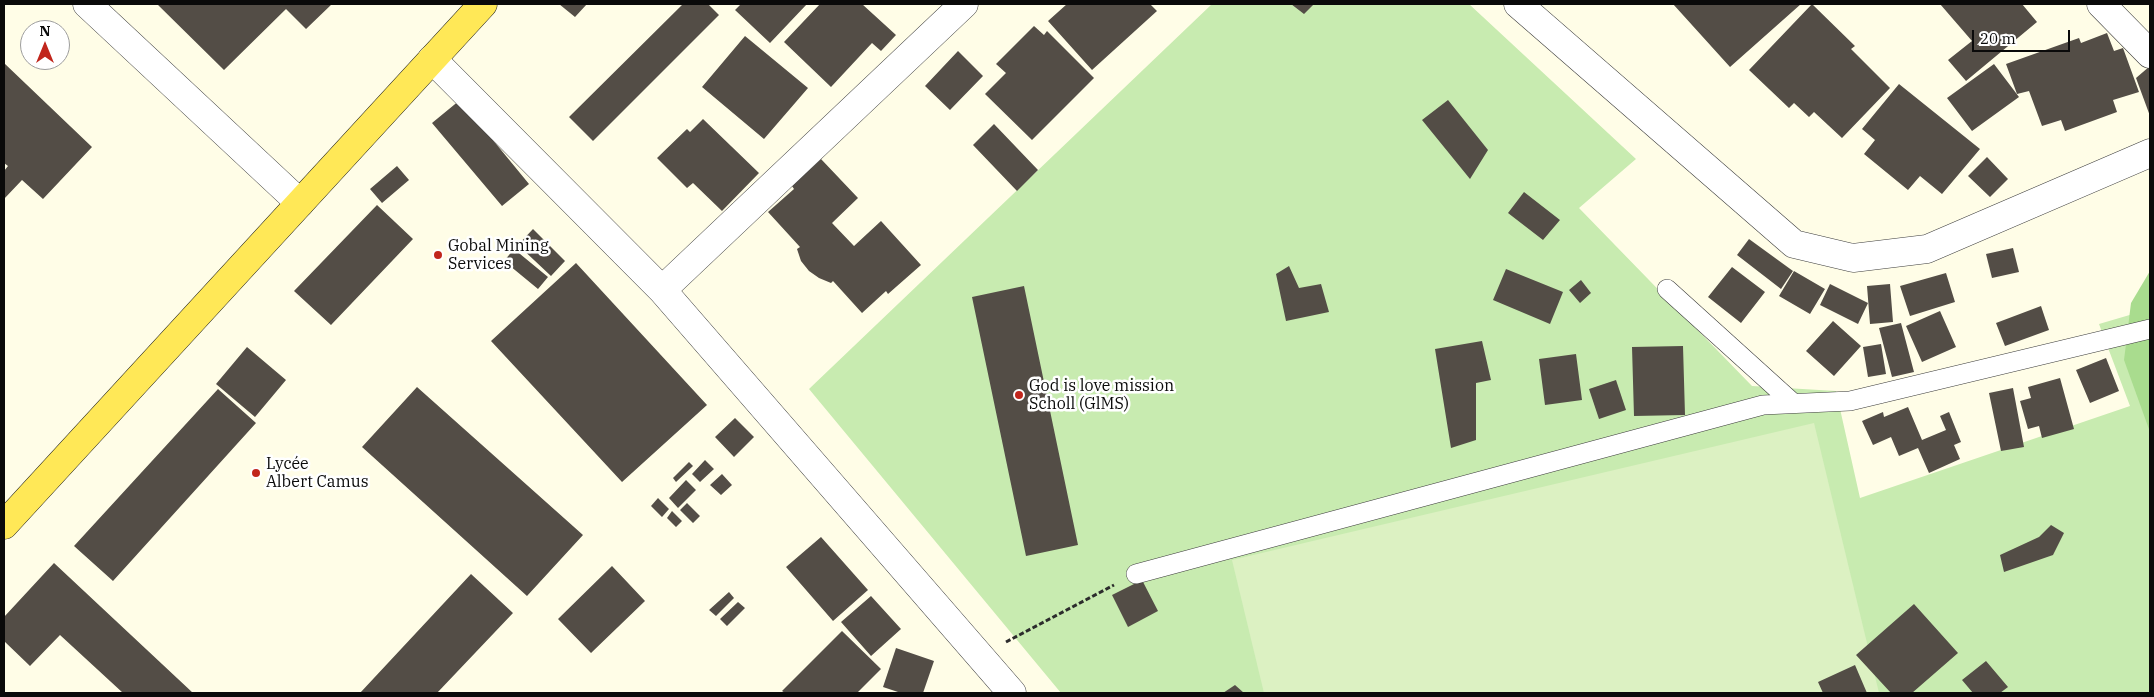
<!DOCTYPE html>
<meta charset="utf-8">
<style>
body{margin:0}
#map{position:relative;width:2154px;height:697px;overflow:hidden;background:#fffde7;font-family:"IBM Plex Serif",serif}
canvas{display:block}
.frame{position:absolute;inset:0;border:5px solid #0a0a0a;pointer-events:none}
.north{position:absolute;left:20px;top:20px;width:50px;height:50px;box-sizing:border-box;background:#fff;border:1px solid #9d9d9d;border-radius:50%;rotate:0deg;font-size:14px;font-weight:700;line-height:20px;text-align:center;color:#0a0a0a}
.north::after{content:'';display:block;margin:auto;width:18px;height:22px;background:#c1261c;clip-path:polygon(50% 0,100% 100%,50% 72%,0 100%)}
.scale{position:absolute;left:1972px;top:30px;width:98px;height:22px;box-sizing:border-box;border:2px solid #0a0a0a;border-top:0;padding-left:6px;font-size:15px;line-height:18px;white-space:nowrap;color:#0a0a0a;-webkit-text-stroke:4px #fff;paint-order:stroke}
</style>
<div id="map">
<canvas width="2154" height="697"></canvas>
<div class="frame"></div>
<div class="north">N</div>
<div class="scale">20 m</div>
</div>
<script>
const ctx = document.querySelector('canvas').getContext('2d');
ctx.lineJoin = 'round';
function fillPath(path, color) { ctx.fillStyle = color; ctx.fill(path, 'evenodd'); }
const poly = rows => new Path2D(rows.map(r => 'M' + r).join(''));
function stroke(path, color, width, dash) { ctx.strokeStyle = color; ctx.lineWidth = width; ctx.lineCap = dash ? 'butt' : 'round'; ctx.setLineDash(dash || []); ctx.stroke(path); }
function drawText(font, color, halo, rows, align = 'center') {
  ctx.font = font + ' "IBM Plex Serif",serif'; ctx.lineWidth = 5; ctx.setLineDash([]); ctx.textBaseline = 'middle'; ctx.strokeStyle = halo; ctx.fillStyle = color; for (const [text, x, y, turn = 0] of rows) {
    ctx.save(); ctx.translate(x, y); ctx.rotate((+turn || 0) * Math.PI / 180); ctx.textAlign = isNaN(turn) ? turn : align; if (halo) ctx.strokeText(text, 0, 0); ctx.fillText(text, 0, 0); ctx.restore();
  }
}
const green = poly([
 [1212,4,1469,4,1636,159,1579,208,1752,386,1836,391,1860,498,2130,406,2099,324,2150,309,2150,693,1061,693,809,389]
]);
const forest = poly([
 [2150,271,2150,432,2124,360,2131,303]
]);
const pitch = poly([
 [1814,423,1879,693,1264,693,1232,560]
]);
const building = poly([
 [157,4,332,4,306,29,286,9,224,70],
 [559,4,587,4,575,17],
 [683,4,708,4,719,15,593,141,569,117],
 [741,4,807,4,770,43,735,10],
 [820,4,862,4,896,35,881,51,872,43,831,87,784,42],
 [1067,4,1150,4,1157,11,1092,70,1048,21],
 [1291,4,1314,4,1304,14],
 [1673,4,1801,4,1730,67],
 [1812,4,1855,46,1851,49,1890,88,1842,138,1814,112,1809,117,1794,103,1789,108,1749,70],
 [1940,4,2022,4,2037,22,1966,81,1948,60,1972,41],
 [1034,26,1044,35,1047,31,1094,78,1032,140,985,94,1006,73,996,64],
 [2107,33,2114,51,2123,48,2139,92,2113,100,2117,112,2065,131,2061,120,2042,126,2029,91,2017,94,2006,64,2079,38,2081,43],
 [745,36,808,88,764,139,702,87],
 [958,51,983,76,950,110,925,86],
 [4,63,92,147,43,199,22,180,4,199,4,171,8,166,4,163],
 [1994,64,2019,97,1972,131,1947,98],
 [2150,66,2150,116,2136,78],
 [1899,84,1980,149,1942,194,1920,176,1908,190,1864,154,1875,140,1862,129],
 [460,100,529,184,502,206,432,123],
 [1448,100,1488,150,1470,179,1422,120],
 [703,119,759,173,722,211,693,183,687,188,657,158,687,129,690,132],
 [994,124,1038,170,1017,191,973,145],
 [1987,157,2008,179,1990,197,1968,176],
 [821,159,858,198,832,223,854,246,881,221,921,265,888,294,886,291,862,313,833,281,831,283,819,278,809,271,801,261,797,249,800,247,768,212,794,189,792,186],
 [397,166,409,180,382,203,370,189],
 [1524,192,1560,220,1543,240,1508,213],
 [377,205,413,239,331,325,294,291],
 [533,229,565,261,551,276,518,245],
 [1749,239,1793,271,1781,289,1737,255],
 [2013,248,2019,272,1992,278,1986,254],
 [514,249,548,277,538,289,504,261],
 [576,263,707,405,622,482,491,341],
 [1289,266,1299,288,1321,284,1329,312,1286,321,1276,274],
 [1732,267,1765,292,1741,323,1708,297],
 [1506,269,1563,292,1550,324,1493,300],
 [1794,271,1825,289,1810,314,1779,296],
 [1946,273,1955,302,1910,316,1900,286],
 [1581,280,1591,293,1580,303,1569,290],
 [1830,284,1868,303,1858,324,1820,305],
 [1890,284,1893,322,1870,324,1867,286],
 [1024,286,1078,545,1026,556,972,297],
 [2041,306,2049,330,2005,346,1996,323],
 [1940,311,1956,347,1922,362,1906,326],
 [1833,321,1861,346,1834,376,1806,351],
 [1901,323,1914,372,1892,377,1879,328],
 [1482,341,1491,380,1476,383,1476,440,1451,448,1435,349],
 [1881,344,1886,374,1868,377,1863,347],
 [1683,346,1685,415,1634,416,1632,347],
 [247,347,286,380,255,417,216,384],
 [1576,354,1582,400,1545,405,1539,359],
 [2106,358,2119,391,2090,403,2076,370],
 [2060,378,2074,429,2042,438,2039,426,2028,429,2020,401,2031,398,2028,387],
 [1616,380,1626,410,1599,419,1589,389],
 [417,387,583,535,527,596,362,447],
 [2013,388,2024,447,2001,451,1989,393],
 [218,389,256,423,113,581,74,546],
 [1908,407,1922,440,1946,430,1940,416,1949,412,1961,442,1954,445,1960,459,1929,473,1918,448,1899,456,1891,437,1873,445,1862,421,1883,412,1884,417],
 [735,418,754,437,734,457,715,437],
 [705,460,714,469,700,482,692,474],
 [689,462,693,466,676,482,673,478],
 [722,474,732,485,721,495,710,485],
 [686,480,696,490,678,508,669,498],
 [658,498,669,509,662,517,651,506],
 [687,503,700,516,693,523,680,510],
 [672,511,682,521,676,527,667,518],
 [2051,525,2064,533,2053,555,2004,572,2000,555,2039,537],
 [821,537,868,590,833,621,786,567],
 [54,563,193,693,123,693,60,635,30,666,4,641,4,617],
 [612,566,645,601,591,653,558,619],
 [471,574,513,613,437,693,360,693],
 [1142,580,1158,611,1128,627,1112,595],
 [729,592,734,598,716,616,709,610],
 [871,596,901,629,871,656,841,622],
 [738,602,745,608,727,626,720,619],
 [1914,604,1958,653,1912,693,1891,693,1856,655],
 [842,631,881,669,857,693,785,693,782,691],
 [896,648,934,661,923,693,901,693,883,687],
 [1986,661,2008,687,2000,693,1973,693,1962,680],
 [1855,665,1867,693,1823,693,1818,682],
 [1235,685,1244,693,1223,693]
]);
const path = poly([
 [1006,642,1114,585]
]);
const lane = poly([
 [1667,289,1793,403],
 [1136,574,1763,405,1850,401,2150,329]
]);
const street = poly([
 [87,4,300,203],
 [1518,4,1794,244,1853,258,1927,249,2150,153],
 [2101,4,2150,54],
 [432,59,662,290,1012,693],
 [662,290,964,4]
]);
const primary = poly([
 [4,525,483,4]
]);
const markers = [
 [438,255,5,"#c1261c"],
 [1019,395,5,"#c1261c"],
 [256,473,5,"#c1261c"]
];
const poiNames = [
 ["Gobal Mining",448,246],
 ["Services",448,264],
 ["God is love mission",1029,386],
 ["Scholl (GlMS)",1029,404],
 ["Lycée",266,464],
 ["Albert Camus",266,482]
];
fillPath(green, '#c8ebb0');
fillPath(forest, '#a9dc8e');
fillPath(pitch, '#dcf1c2');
fillPath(building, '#534d46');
stroke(lane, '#3d3d3d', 20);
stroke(street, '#3d3d3d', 29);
stroke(primary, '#1b1b1b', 29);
stroke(path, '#2c2c2c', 3, [5, 2.5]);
stroke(lane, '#fff', 19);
stroke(street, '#fff', 28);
stroke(primary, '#ffe857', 28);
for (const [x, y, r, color] of markers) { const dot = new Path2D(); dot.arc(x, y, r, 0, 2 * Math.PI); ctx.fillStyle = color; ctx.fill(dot); stroke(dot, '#fff', 2); }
drawText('16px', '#0a0a0a', '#fff', poiNames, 'left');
</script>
